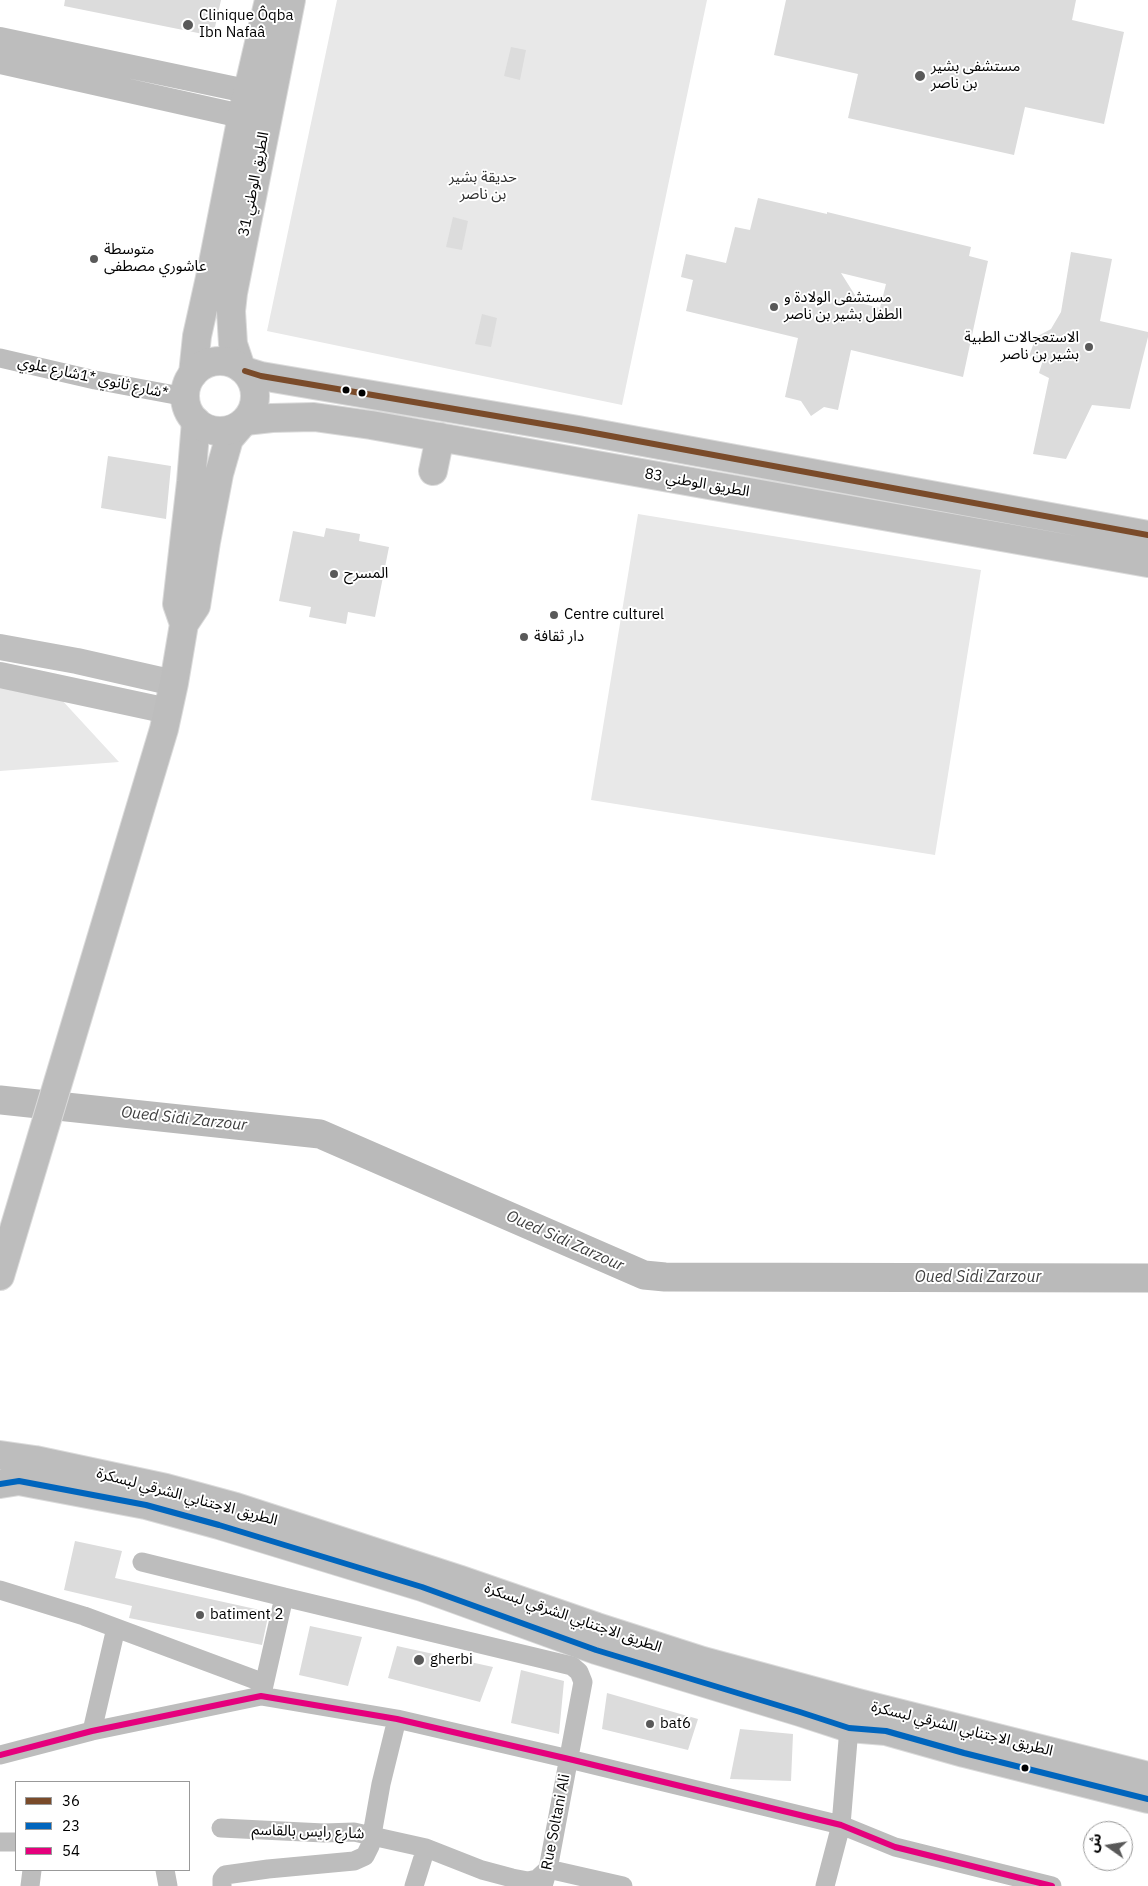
<!DOCTYPE html>
<meta charset="utf-8">
<style>
body{margin:0}
#map{position:relative;width:1148px;height:1886px;overflow:hidden;background:#fff;font-family:"IBM Plex Sans","Noto Sans Arabic",sans-serif}
canvas{display:block}
.legend{position:absolute;left:15px;top:1781px;width:175px;height:90px;box-sizing:border-box;background:#fff;border:1px solid #999;margin:0;padding:6px 9px;list-style:none;font-size:15px;color:#000}
.legend li{display:flex;align-items:center;gap:10px;height:25px}
.legend b{width:25px;border:1px solid #999}
.north{position:absolute;left:1083px;top:1821px;width:50px;height:50px;box-sizing:border-box;background:#fff;border:1px solid #999;border-radius:50%;rotate:283deg;font-size:14px;font-weight:700;line-height:20px;text-align:center;color:#000}
.north::after{content:'';display:block;margin:auto;width:18px;height:22px;background:#595959;clip-path:polygon(50% 0,100% 100%,50% 72%,0 100%)}
</style>
<div id="map">
<canvas width="1148" height="1886"></canvas>
<ul class="legend">
<li><b style="height:6px;background:#7a4b2a"></b>36</li>
<li><b style="height:6px;background:#0065bd"></b>23</li>
<li><b style="height:6px;background:#e5007d"></b>54</li>
</ul>
<div class="north">ش</div>
</div>
<script>
const ctx = document.querySelector('canvas').getContext('2d');
ctx.lineJoin = 'round';
function fillPath(path, color) { ctx.fillStyle = color; ctx.fill(path, 'evenodd'); }
const poly = rows => new Path2D(rows.map(r => 'M' + r).join(''));
function stroke(path, color, width, dash) { ctx.strokeStyle = color; ctx.lineWidth = width; ctx.lineCap = dash ? 'butt' : 'round'; ctx.setLineDash(dash || []); ctx.stroke(path); }
function drawText(font, color, halo, rows, align = 'center') {
  ctx.font = font + ' "IBM Plex Sans","Noto Sans Arabic",sans-serif'; ctx.lineWidth = 4; ctx.setLineDash([]); ctx.textBaseline = 'middle'; ctx.strokeStyle = halo; ctx.fillStyle = color; for (const [text, x, y, turn = 0] of rows) {
    ctx.save(); ctx.translate(x, y); ctx.rotate((+turn || 0) * Math.PI / 180); ctx.textAlign = isNaN(turn) ? turn : align; if (halo) ctx.strokeText(text, 0, 0); ctx.fillText(text, 0, 0); ctx.restore();
  }
}
const green = poly([
 [337,0,707,0,622,405,267,331],
 [638,514,981,570,935,855,591,800],
 [0,682,48,685,119,762,0,771]
]);
const river = poly([
 [0,1100,320,1134,644,1275,665,1277,1148,1278]
]);
const building = poly([
 [65,0,221,0,213,36,64,6],
 [786,0,1076,0,1072,20,1124,32,1104,124,1025,107,1014,155,848,118,858,74,774,55],
 [511,47,526,50,520,80,504,76],
 [758,198,827,214,827,212,971,247,969,256,988,261,963,377,851,350,838,410,824,407,811,416,801,401,785,397,798,338,686,311,693,280,681,277,686,254,726,263,735,227,750,230],
 [841,273,886,284,880,308,860,303],
 [453,217,468,221,462,250,446,247],
 [1071,252,1112,259,1100,321,1148,332,1148,337,1130,409,1092,405,1066,459,1033,454,1049,378,1039,373,1043,360,1029,356,1036,337,1051,329,1061,312],
 [482,314,497,318,491,347,475,344],
 [108,456,171,466,166,519,101,508],
 [326,528,360,534,359,541,389,547,375,617,348,612,346,624,309,617,311,607,279,601,293,531,324,537],
 [75,1541,122,1551,115,1578,269,1612,262,1645,129,1618,132,1606,64,1590],
 [310,1626,362,1637,348,1686,299,1675],
 [397,1646,493,1667,480,1702,388,1678],
 [521,1670,564,1681,559,1734,511,1723],
 [607,1693,698,1719,688,1750,602,1729],
 [740,1729,793,1734,791,1781,730,1779]
]);
const minor = poly([
 [0,358,95,380,186,397],
 [142,1562,284,1597,262,1694],
 [0,1590,84,1616,264,1683],
 [284,1597,572,1666,579,1672,583,1682,548,1869,543,1886],
 [92,1731,116,1628],
 [0,1755,92,1731,261,1696,397,1719,569,1759,841,1825,895,1847,1052,1886],
 [221,1828,324,1833,354,1832,426,1848,482,1870,512,1878,528,1881,537,1879,548,1869,623,1886],
 [0,1842,16,1842],
 [165,1870,168,1886],
 [30,1886,32,1870],
 [222,1886,222,1879,225,1875,268,1869,354,1861,365,1856,370,1846,381,1784,397,1719],
 [414,1886,426,1848],
 [825,1886,841,1825,849,1728,853,1719]
]);
const tertiary = poly([
 [0,39,265,95],
 [0,62,259,120]
]);
const secondary = poly([
 [0,647,77,661,174,683],
 [0,675,168,711]
]);
const primary = poly([
 [241,368,233,344,231,311,233,293,291,0],
 [193,374,197,336,211,273,242,116,269,0],
 [184,624,177,604,191,482,196,421],
 [0,1276,164,729,174,683,184,624,196,606,206,542,219,474,229,439,241,425]
]);
const trunk = poly([
 '185 396a35 35 0 1 1 70 0a35 35 0 1 1-70 0Z',
 [245,371,261,376,578,430,1148,535],
 [245,421,272,418,314,417,371,425,1148,563],
 [433,471,440,437],
 [0,1455,35,1460,166,1488,236,1507,461,1580,597,1627,703,1661,858,1703,1148,1776],
 [0,1484,19,1481,146,1505,219,1525,422,1587,596,1650,800,1712,849,1728,886,1731,964,1753,1148,1799]
]);
const bus1 = poly([
 [245,371,261,376,578,430,1148,535]
]);
const bus2 = poly([
 [0,1484,19,1481,146,1505,219,1525,422,1587,596,1650,800,1712,849,1728,886,1731,964,1753,1148,1799]
]);
const bus3 = poly([
 [0,1755,92,1731,261,1696,397,1719,569,1759,841,1825,895,1847,1052,1886]
]);
const markers = [
 [188,25,6,"#595959"],
 [920,76,6,"#595959"],
 [94,259,5,"#595959"],
 [774,307,5,"#595959"],
 [1089,347,5,"#595959"],
 [346,390,4.5,"#000"],
 [362,393,4.5,"#000"],
 [334,574,5,"#595959"],
 [554,615,5,"#595959"],
 [524,637,5,"#595959"],
 [200,1615,5,"#595959"],
 [419,1660,6,"#595959"],
 [650,1724,5,"#595959"],
 [1025,1768,4.5,"#000"]
];
const poiNames = [
 ["Clinique Ôqba",199,16],
 ["Ibn Nafaâ",199,33],
 ["مستشفى بشير",931,67],
 ["بن ناصر",931,84],
 ["متوسطة",104,250],
 ["عاشوري مصطفى",104,267],
 ["مستشفى الولادة و",784,298],
 ["الطفل بشير بن ناصر",784,315],
 ["الاستعجالات الطبية",1079,338,"right"],
 ["بشير بن ناصر",1079,355,"right"],
 ["المسرح",344,574],
 ["Centre culturel",564,615],
 ["دار ثقافة",534,637],
 ["batiment 2",210,1615],
 ["gherbi",430,1660],
 ["bat6",660,1724]
];
const parkNames = [
 ["حديقة بشير",483,178],
 ["بن ناصر",483,195]
];
const streetNames = [
 ["الطريق الوطني 31",254,184,-79],
 ["شارع ثانوي *1شارع علوي*",93,378,12],
 ["الطريق الوطني 83",697,483,10],
 ["الطريق الاجتنابي الشرقي لبسكرة",187,1497,15],
 ["الطريق الاجتنابي الشرقي لبسكرة",573,1618,19],
 ["الطريق الاجتنابي الشرقي لبسكرة",962,1729,14],
 ["Rue Soltani Ali",556,1822,-79],
 ["شارع رايس بالقاسم",308,1832,2]
];
const waterNames = [
 ["Oued Sidi Zarzour",184,1119,6],
 ["Oued Sidi Zarzour",565,1241,24],
 ["Oued Sidi Zarzour",978,1277]
];
fillPath(green, '#e8e8e8');
stroke(river, '#bababa', 29);
fillPath(building, '#dcdcdc');
stroke(primary, '#dbdbdb', 30);
stroke(trunk, '#dbdbdb', 30);
stroke(minor, '#bdbdbd', 19);
stroke(tertiary, '#bdbdbd', 24);
stroke(secondary, '#bfbfbf', 26);
stroke(primary, '#bdbdbd', 28);
stroke(trunk, '#bdbdbd', 28);
stroke(bus1, '#7a4b2a', 6);
stroke(bus2, '#0065bd', 6);
stroke(bus3, '#e5007d', 6);
for (const [x, y, r, color] of markers) { const dot = new Path2D(); dot.arc(x, y, r, 0, 2 * Math.PI); ctx.fillStyle = color; ctx.fill(dot); stroke(dot, '#fff', 2); }
drawText('15px', '#000', '#fff', poiNames, 'left');
drawText('15px', '#2d2d2d', '#fff', parkNames);
drawText('15px', '#000', '#fff', streetNames);
drawText('italic 16px', '#3e3e3e', '#fff', waterNames);
</script>
